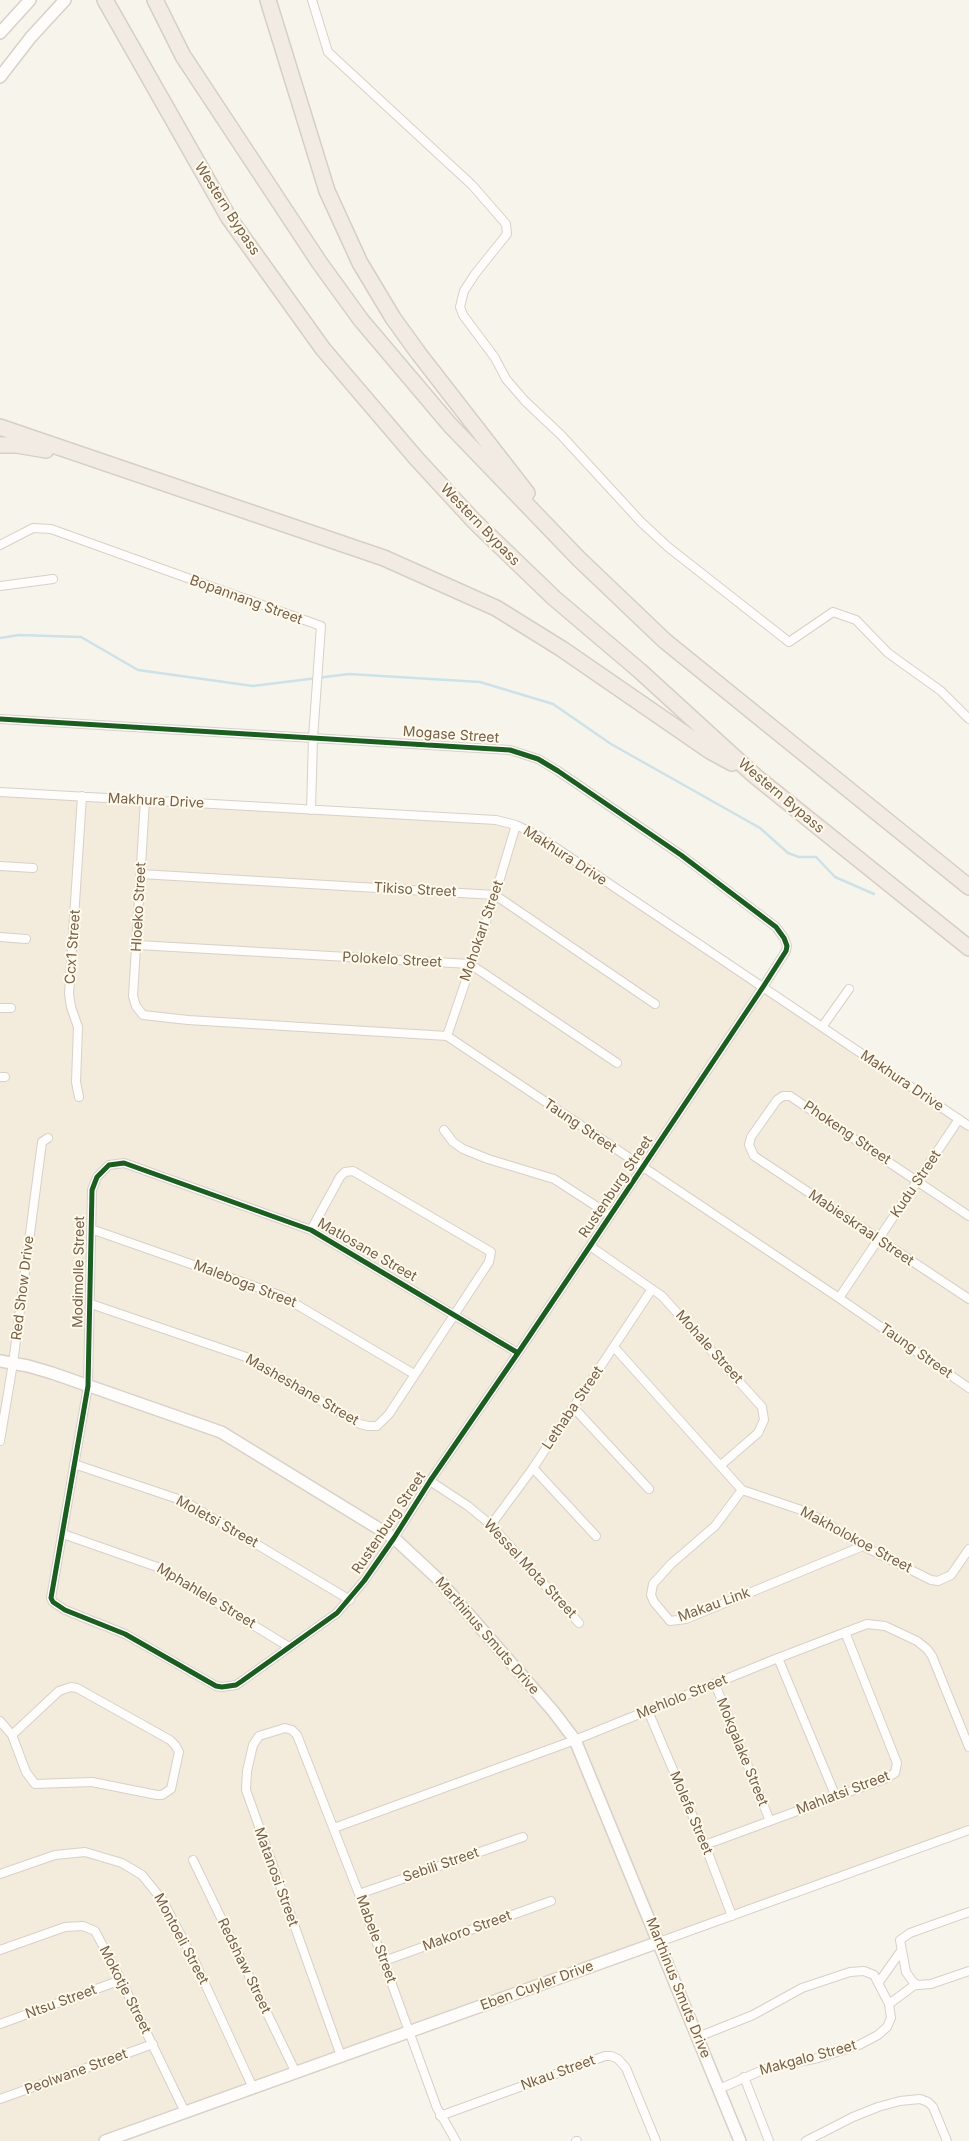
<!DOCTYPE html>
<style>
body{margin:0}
canvas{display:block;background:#f7f4eb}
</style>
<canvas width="969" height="2141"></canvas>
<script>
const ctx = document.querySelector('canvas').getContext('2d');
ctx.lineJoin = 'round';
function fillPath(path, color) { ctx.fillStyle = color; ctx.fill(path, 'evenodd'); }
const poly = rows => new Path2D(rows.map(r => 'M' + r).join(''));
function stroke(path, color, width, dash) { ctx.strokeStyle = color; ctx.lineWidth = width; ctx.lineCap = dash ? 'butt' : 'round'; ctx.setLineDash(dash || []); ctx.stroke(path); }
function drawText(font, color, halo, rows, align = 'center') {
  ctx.font = font + ' Inter,sans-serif'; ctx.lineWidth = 4; ctx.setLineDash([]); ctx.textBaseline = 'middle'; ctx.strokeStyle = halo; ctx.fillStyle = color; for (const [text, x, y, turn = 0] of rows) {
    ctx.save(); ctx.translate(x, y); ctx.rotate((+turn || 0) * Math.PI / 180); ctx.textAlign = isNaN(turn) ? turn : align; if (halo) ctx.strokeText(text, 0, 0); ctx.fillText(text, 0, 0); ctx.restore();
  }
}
const residential = poly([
 [0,794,516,825,969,1128,969,1830,103,2141,0,2141]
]);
const stream = poly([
 [0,638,19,635,81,637,138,670,253,686,349,674,480,682,553,704,611,744,760,828,788,853,799,857,816,857,835,877,874,894]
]);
const street = poly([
 [312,0,328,52,472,185,506,224,507,234,475,274,464,291,460,307,463,315,495,358,506,379,525,401,561,435,641,522,668,547,789,642,833,612,856,620,888,653,941,691,969,719],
 [0,545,33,528,51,529,321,626,313,738,311,810],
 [0,586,53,579],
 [0,719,510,750,538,759,558,771,681,855,776,927,784,938,787,946,786,951,763,987,590,1246,518,1353,430,1481,394,1538,364,1581,337,1613,242,1681,236,1685,222,1687,216,1686,125,1634,65,1610,53,1602,51,1598,88,1386,92,1190,97,1177,109,1165,124,1163,311,1230,518,1353],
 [0,792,496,820,516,825,537,835,969,1126],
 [145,800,133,996,136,1006,143,1015,188,1020,447,1036,839,1298,969,1388],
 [0,866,33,868],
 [141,874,495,895,655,1004],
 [0,937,26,939],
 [138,945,470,964,617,1063],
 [0,1008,11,1008],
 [822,1027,849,989],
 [447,1036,495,895,516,825],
 [0,1077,5,1077],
 [79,1097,76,1082,78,1027,71,1007,69,994,82,796],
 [444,1130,453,1142,463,1149,488,1159,554,1179,610,1215],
 [969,1216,790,1096,783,1096,777,1100,751,1137,749,1145,754,1156,969,1299],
 [91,1229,282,1296,414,1374],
 [590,1246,662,1296,762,1407,764,1420,758,1433,721,1465],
 [839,1298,959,1119],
 [91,1304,246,1357,360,1424,368,1426,377,1426,389,1414,489,1262,491,1252,353,1171,345,1172,340,1177,311,1230],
 [614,1347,742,1490,804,1511,822,1520,863,1546,931,1580,938,1581,951,1575,969,1549],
 [573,1407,649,1489],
 [0,1441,13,1363,42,1142,48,1138],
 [74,1464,184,1501,350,1600],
 [533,1468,596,1536],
 [430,1481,468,1506,491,1525,579,1623],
 [742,1490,715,1526,671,1564,653,1584,651,1595,654,1602,670,1621,686,1619,863,1546],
 [491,1525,533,1468,652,1289],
 [63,1534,160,1568,289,1647],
 [778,1658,836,1797],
 [715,1684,770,1821],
 [648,1711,705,1845,732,1916],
 [0,1721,12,1735,26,1772,35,1784,92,1782,157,1795,162,1795,171,1789,179,1752,175,1745,170,1740,77,1688,71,1687,59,1691,12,1735],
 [334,1828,575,1740,778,1658,867,1624,885,1626,917,1641,927,1649,932,1656,969,1747],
 [705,1845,884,1779,895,1773,897,1763,845,1632],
 [193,1860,296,2073],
 [0,1874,55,1855,85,1852,122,1863,142,1875,163,1901,195,1962,253,2088],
 [359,1894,523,1837],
 [969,1912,910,1933,900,1940,906,1972,913,1982,918,1985,931,1984,969,1971],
 [659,1942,969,1830],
 [0,1950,65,1927,83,1926,95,1931,121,1980,185,2112],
 [384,1961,551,1901],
 [879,1982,901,1951],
 [889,2004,916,1984],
 [0,2024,121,1980],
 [698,2037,753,2015,802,1988,850,1972,864,1971,874,1975,889,2004,891,2018,887,2027,878,2035,859,2045,818,2058,765,2069,719,2089],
 [341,2056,246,1790,247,1771,253,1745,259,1736,285,1728,292,1730,297,1735,359,1894,437,2108,456,2141],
 [744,2077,769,2141],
 [0,2099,153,2044],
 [440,2116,605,2056,611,2056,618,2059,626,2068,656,2141],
 [576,2141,577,2141],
 [806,2141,853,2117,878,2107,900,2101,920,2099,928,2102,933,2107,947,2141]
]);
const secondary = poly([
 [0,33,30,0],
 [0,77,31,37,65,0],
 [0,1361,28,1366,52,1373,221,1432,394,1538,438,1579,553,1711,575,1740,740,2141],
 [105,2141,659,1942]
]);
const highway = poly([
 [105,0,229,218,323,349,416,458,474,521,554,598,640,671,755,776,969,948],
 [155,0,183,56,319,262,361,320,450,425,579,559,665,641,969,887],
 [268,0,327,191,360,263,393,318,419,354,527,493],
 [0,427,384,558,496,608,562,649,710,751,732,763],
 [0,445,17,445,46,450]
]);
const cycleway = poly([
 [0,719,510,750,538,759,558,771,681,855,776,927,784,938,787,946,786,951,763,987,590,1246,518,1353,430,1481,394,1538,364,1581,337,1613,242,1681,236,1685,222,1687,216,1686,125,1634,65,1610,53,1602,51,1598,88,1386,92,1190,97,1177,109,1165,124,1163,311,1230,518,1353]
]);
const streetNames = [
 ["Western Bypass",227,209,57],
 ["Western Bypass",480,525,46],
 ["Bopannang Street",246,600,20],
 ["Mogase Street",451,735,4],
 ["Western Bypass",781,796,40],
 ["Makhura Drive",156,801,3],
 ["Makhura Drive",565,856,33],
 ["Tikiso Street",415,890,3],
 ["Hloeko Street",139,907,-87],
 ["Mohokarl Street",482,931,-71],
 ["Ccx1 Street",73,947,-86],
 ["Polokelo Street",392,960,3],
 ["Makhura Drive",902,1081,34],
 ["Taung Street",580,1126,34],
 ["Phokeng Street",847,1133,34],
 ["Kudu Street",916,1184,-56],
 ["Rustenburg Street",616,1187,-56],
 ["Mabieskraal Street",861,1228,34],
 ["Matlosane Street",367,1250,30],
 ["Modimolle Street",79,1272,-89],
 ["Maleboga Street",245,1284,21],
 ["Red Show Drive",23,1288,-83],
 ["Mohale Street",709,1347,48],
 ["Taung Street",916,1351,35],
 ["Masheshane Street",302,1390,30],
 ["Lethaba Street",573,1408,-56],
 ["Moletsi Street",217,1522,29],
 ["Rustenburg Street",389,1523,-56],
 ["Makholokoe Street",856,1540,28],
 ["Wessel Mota Street",530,1569,47],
 ["Mphahlele Street",206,1596,31],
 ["Makau Link",714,1605,-20],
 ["Marthinus Smuts Drive",487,1636,49],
 ["Mehlolo Street",682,1697,-22],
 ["Mokgalake Street",742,1752,68],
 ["Mahlatsi Street",843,1793,-21],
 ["Molefe Street",691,1813,67],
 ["Sebili Street",441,1865,-19],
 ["Matanosi Street",276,1877,70],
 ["Makoro Street",467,1931,-20],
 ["Montoeli Street",181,1939,62],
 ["Mabele Street",376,1939,70],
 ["Redshaw Street",244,1966,64],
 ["Eben Cuyler Drive",537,1986,-20],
 ["Marthinus Smuts Drive",678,1988,68],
 ["Mokotje Street",125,1990,63],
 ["Ntsu Street",61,2002,-20],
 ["Makgalo Street",808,2058,-15],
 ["Peolwane Street",76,2072,-20],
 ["Nkau Street",558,2073,-20]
];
fillPath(residential, '#f3ebdb');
stroke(stream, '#cce2e8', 2.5);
stroke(street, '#d6d1c9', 10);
stroke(secondary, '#d7d1c9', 14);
stroke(highway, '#d6cfc6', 18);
stroke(street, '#fefdfc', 8);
stroke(secondary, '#fefdfc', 11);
stroke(highway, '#f2ebe4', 15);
stroke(cycleway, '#1b5e20', 5);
drawText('14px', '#776049', '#fffaec', streetNames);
</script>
